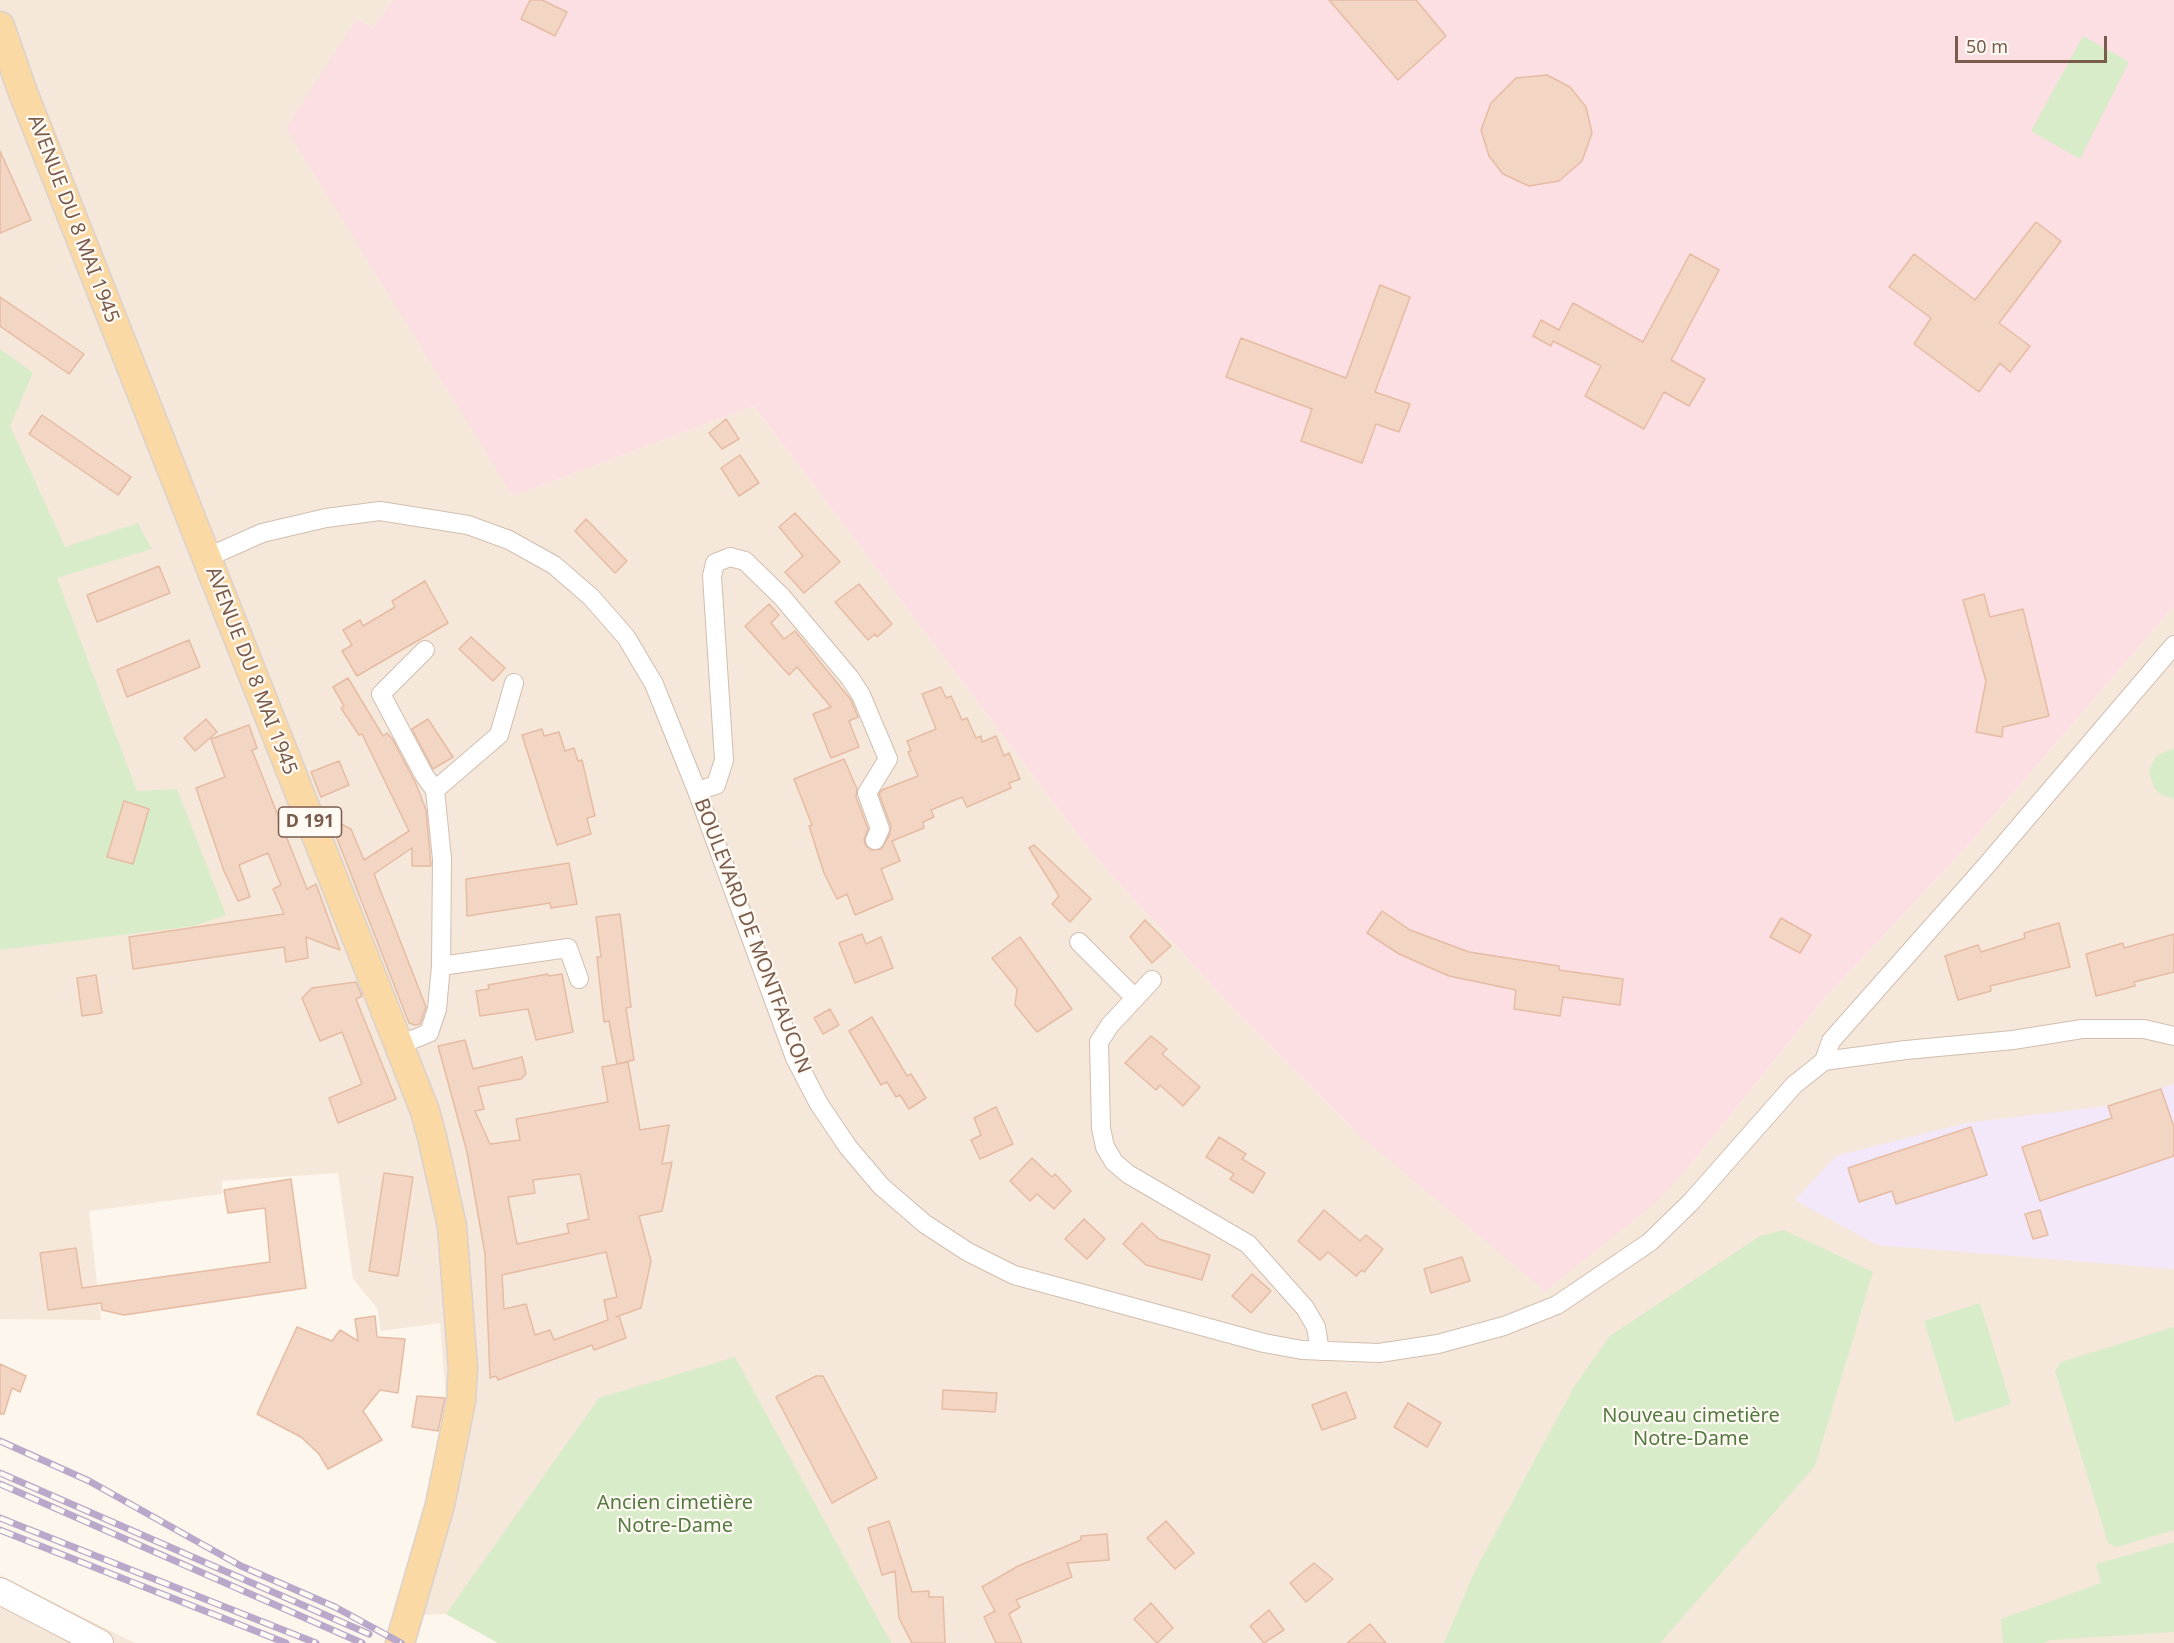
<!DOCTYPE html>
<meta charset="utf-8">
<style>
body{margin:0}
#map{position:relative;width:2174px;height:1643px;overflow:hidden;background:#fdf6ec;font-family:"Noto Sans",sans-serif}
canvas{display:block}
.scale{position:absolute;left:1955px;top:36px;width:152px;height:27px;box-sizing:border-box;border:3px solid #7a5c4d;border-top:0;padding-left:8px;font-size:18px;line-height:21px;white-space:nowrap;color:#7a5c4d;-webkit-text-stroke:4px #fffaf3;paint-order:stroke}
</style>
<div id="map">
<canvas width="2174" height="1643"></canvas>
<div class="scale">50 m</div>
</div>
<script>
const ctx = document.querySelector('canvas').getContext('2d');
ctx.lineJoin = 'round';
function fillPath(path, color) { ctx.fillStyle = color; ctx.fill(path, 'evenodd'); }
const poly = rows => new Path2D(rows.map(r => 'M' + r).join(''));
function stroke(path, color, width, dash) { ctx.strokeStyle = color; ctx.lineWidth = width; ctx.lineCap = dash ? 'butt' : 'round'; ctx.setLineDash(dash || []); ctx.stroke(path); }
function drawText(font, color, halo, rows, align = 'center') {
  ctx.font = font + ' "Noto Sans",sans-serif'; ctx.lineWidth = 4.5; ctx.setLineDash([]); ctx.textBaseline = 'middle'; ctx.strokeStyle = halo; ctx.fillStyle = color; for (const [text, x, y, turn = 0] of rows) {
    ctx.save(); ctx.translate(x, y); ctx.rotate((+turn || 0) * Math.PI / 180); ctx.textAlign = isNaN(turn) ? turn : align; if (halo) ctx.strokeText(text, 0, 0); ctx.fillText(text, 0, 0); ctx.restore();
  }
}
const residential = poly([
 [0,0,393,0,373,28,357,19,513,496,754,406,1091,852,1228,1003,1356,1132,1691,1164,1824,999,1971,842,2174,606,2174,1643,498,1643,446,1614,426,1615,398,1602,441,1440,446,1398,440,1323,381,1331,377,1308,353,1279,338,1173,222,1181,222,1194,89,1211,101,1320,0,1319],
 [0,1575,79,1615,135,1643,0,1643]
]);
const education = poly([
 [2174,1084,2174,1269,1877,1245,1795,1200,1836,1156,1966,1123,2108,1106]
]);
const medical = poly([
 [393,0,2174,0,2174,606,1971,842,1824,999,1691,1164,1653,1205,1545,1291,1356,1132,1228,1003,1091,852,754,406,513,496,286,128,357,19,373,28]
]);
const green = poly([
 [2083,36,2129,62,2080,159,2031,131],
 [0,349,33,373,10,426,65,547,138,523,152,549,57,578,137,791,177,789,226,915,194,926,0,950],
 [2174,748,2174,799,2160,794,2154,788,2149,771,2156,756],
 [1784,1230,1873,1272,1815,1466,1660,1643,1444,1643,1474,1573,1575,1385,1610,1336,1760,1236],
 [1980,1303,2011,1404,1955,1422,1924,1321],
 [2174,1327,2174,1530,2117,1547,2108,1543,2055,1371,2061,1362],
 [735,1357,891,1643,498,1643,446,1614,599,1398],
 [2174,1542,2174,1632,2051,1640,2043,1643,2003,1643,2001,1619,2101,1583,2096,1564]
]);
const building = poly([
 [530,0,542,0,567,12,555,36,521,19,530,0],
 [1329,0,1416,0,1446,36,1398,80,1329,0],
 [1547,75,1570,87,1586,107,1592,133,1582,161,1559,181,1529,186,1503,174,1489,156,1481,130,1491,103,1516,78,1547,75],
 [0,151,31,220,0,233,0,151],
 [2036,222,2061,241,1999,323,2030,346,2010,372,2000,363,1979,392,1914,344,1931,318,1889,287,1914,254,1975,300,2036,222],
 [1690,254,1719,270,1671,360,1705,379,1689,406,1664,392,1644,429,1585,396,1601,366,1553,341,1551,346,1533,336,1541,320,1559,330,1573,303,1643,342,1690,254],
 [1380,285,1410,297,1375,392,1410,404,1399,432,1376,424,1362,463,1301,441,1312,409,1226,377,1241,338,1346,378,1380,285],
 [0,297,84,354,69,374,0,326,0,297],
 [42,415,131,477,118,495,29,434,42,415],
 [726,419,739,439,722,449,709,433,726,419],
 [740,455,759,483,739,496,721,468,740,455],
 [795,513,840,562,804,593,785,572,803,556,779,527,795,513],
 [586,519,627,561,615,573,575,531,586,519],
 [159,566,170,593,97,622,87,595,159,566],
 [425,581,448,623,357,676,342,651,352,645,343,630,360,620,363,626,395,607,392,601,425,581],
 [859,584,892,624,877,637,875,634,868,640,835,602,859,584],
 [1984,594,1990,617,2023,609,2049,716,2003,727,2002,737,1976,732,1986,681,1963,600,1984,594],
 [769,604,779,615,771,623,784,639,795,631,851,700,858,717,849,721,859,747,831,758,813,714,831,707,797,667,789,675,745,626,769,604],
 [471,637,505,668,493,681,459,649,471,637],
 [189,640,200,667,127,697,117,670,189,640],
 [348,678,383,736,387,733,393,740,416,784,426,810,431,866,412,866,412,848,374,874,426,1007,420,1024,415,1025,409,1023,329,818,351,829,364,860,409,831,362,734,359,735,341,708,344,706,333,687,348,678],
 [941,687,946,698,951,696,962,720,967,718,976,738,981,736,982,742,996,736,1004,756,1009,753,1020,779,1009,783,1011,788,967,807,962,797,931,810,934,817,923,822,924,828,892,841,900,861,881,869,893,899,855,915,847,894,837,899,824,873,809,826,812,825,794,779,844,759,857,789,856,797,868,829,864,840,866,846,871,850,881,849,890,834,891,826,879,794,882,790,918,776,908,752,911,751,907,741,936,729,922,694,941,687],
 [206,719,217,732,195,751,184,738,206,719],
 [428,719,453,757,433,769,412,729,428,719],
 [249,725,257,748,252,750,307,889,316,884,340,950,306,937,308,958,286,962,284,947,133,969,129,937,284,914,273,889,281,885,268,853,239,865,250,897,238,901,224,871,196,788,225,777,211,739,249,725],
 [542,729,544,736,559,732,565,751,574,748,578,761,582,760,595,816,587,818,591,834,557,845,522,735,542,729],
 [339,761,349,785,321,797,311,772,339,761],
 [124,801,149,809,133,864,107,857,124,801],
 [1034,845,1091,899,1070,922,1052,904,1059,896,1029,848,1034,845],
 [569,863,577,904,551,908,550,903,467,916,466,879,569,863],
 [1382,911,1410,930,1469,952,1559,966,1559,970,1623,979,1620,1005,1563,997,1560,1016,1514,1009,1516,990,1449,976,1399,954,1367,933,1382,911],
 [620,914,631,1007,626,1008,634,1060,617,1064,609,1021,604,1022,597,957,601,957,596,917,620,914],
 [1781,918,1811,935,1800,953,1770,937,1781,918],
 [1145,920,1171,946,1152,963,1130,937,1145,920],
 [2059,923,2070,967,1990,986,1991,991,1958,1000,1945,956,1978,945,1981,952,2025,938,2024,933,2059,923],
 [862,934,866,944,881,937,893,968,855,983,839,943,862,934],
 [2174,934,2174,972,2134,982,2135,986,2096,996,2086,954,2123,943,2124,948,2174,934],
 [1020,937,1072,1009,1037,1032,1015,1005,1017,989,992,958,1020,937],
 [548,974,548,976,562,974,573,1032,536,1040,528,1009,480,1016,476,991,489,989,488,985,548,974],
 [96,975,102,1013,82,1016,77,978,96,975],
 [356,982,362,996,356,999,396,1099,338,1123,329,1098,362,1084,342,1032,320,1041,302,998,312,988,356,982],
 [830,1009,839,1025,823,1034,814,1018,830,1009],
 [872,1017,907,1076,911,1074,926,1098,909,1109,900,1095,896,1097,887,1082,881,1085,849,1031,872,1017],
 [1151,1036,1167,1049,1162,1054,1200,1087,1183,1106,1160,1085,1156,1090,1125,1063,1151,1036],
 [465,1040,473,1069,522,1057,526,1074,521,1079,478,1087,484,1109,475,1111,490,1144,520,1140,516,1119,608,1102,602,1067,628,1062,640,1130,669,1125,662,1164,672,1162,662,1211,639,1216,651,1261,641,1308,616,1317,619,1316,626,1338,594,1350,592,1345,498,1380,496,1376,490,1378,485,1254,467,1152,438,1046,465,1040],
 [580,1174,589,1219,567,1224,569,1233,517,1244,508,1197,535,1193,533,1180,580,1174],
 [606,1252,617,1297,604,1300,608,1320,554,1340,550,1330,535,1335,526,1304,504,1309,502,1275,606,1252],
 [2161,1089,2174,1127,2174,1156,2040,1201,2022,1147,2112,1118,2108,1106,2161,1089],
 [996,1107,1013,1144,980,1159,971,1140,981,1135,974,1118,996,1107],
 [1971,1127,1987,1175,1896,1204,1892,1191,1859,1202,1848,1168,1971,1127],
 [1219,1137,1246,1154,1242,1159,1265,1173,1253,1193,1230,1179,1234,1174,1206,1157,1219,1137],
 [1032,1158,1052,1177,1055,1174,1071,1191,1054,1209,1037,1194,1030,1201,1010,1181,1032,1158],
 [384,1173,413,1177,398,1276,369,1271,384,1173],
 [291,1179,306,1288,124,1315,102,1310,101,1303,48,1310,40,1253,76,1248,82,1288,270,1262,265,1208,228,1213,224,1190,291,1179],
 [1324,1210,1360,1241,1366,1235,1383,1249,1364,1272,1362,1270,1356,1276,1328,1252,1320,1260,1298,1241,1324,1210],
 [2040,1210,2048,1235,2033,1239,2025,1214,2040,1210],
 [1084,1219,1105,1239,1087,1259,1065,1239,1084,1219],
 [1142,1223,1159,1239,1210,1255,1202,1280,1146,1265,1123,1244,1142,1223],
 [1462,1257,1470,1281,1431,1293,1424,1269,1462,1257],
 [1252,1274,1271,1291,1251,1313,1232,1296,1252,1274],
 [375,1316,377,1337,405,1339,398,1393,380,1390,363,1411,382,1440,328,1469,319,1454,301,1437,257,1414,297,1327,332,1341,340,1330,358,1341,355,1319,375,1316],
 [0,1364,26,1376,20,1392,12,1388,4,1414,0,1414,0,1364],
 [816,1376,823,1376,877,1478,832,1503,776,1397,816,1376],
 [943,1390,997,1393,995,1412,942,1409,943,1390],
 [1346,1392,1356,1418,1322,1430,1312,1405,1346,1392],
 [417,1396,445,1398,438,1431,412,1427,417,1396],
 [1408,1403,1441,1423,1427,1447,1394,1427,1408,1403],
 [889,1521,912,1592,929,1591,929,1597,943,1597,945,1643,912,1643,899,1618,895,1571,882,1575,868,1528,889,1521],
 [1166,1521,1194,1553,1175,1569,1147,1538,1166,1521],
 [1107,1534,1109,1560,1067,1563,1072,1577,1016,1600,1020,1607,1009,1614,1022,1643,996,1643,984,1617,995,1611,982,1587,1018,1566,1081,1540,1081,1536,1107,1534],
 [1314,1563,1333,1579,1306,1602,1290,1583,1314,1563],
 [1151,1603,1173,1628,1157,1643,1134,1619,1151,1603],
 [1269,1610,1284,1630,1264,1643,1250,1626,1269,1610],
 [1370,1624,1386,1643,1347,1643,1370,1624]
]);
const street = poly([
 [206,558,262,533,326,518,380,511,468,525,509,540,554,565,591,597,626,637,654,684,697,791,795,1058,819,1104,848,1147,881,1186,925,1224,968,1252,1014,1275,1264,1343,1302,1350,1379,1353,1438,1344,1504,1326,1557,1305,1650,1242,1691,1202,1794,1085,1824,1061,1906,1050,2013,1040,2082,1029,2144,1029,2174,1036],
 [425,650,381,694,424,775,435,790,442,859,441,966],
 [435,790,499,735,514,683],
 [697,791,716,785,724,760,712,576,715,563,730,557,745,561,782,597,850,678,861,695,888,759,867,793,880,829,875,840],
 [1079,942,1134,997],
 [1152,980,1110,1025,1099,1042,1101,1128,1105,1147,1114,1162,1128,1174,1248,1244,1305,1308,1316,1327,1320,1351],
 [399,1045,429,1033,437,1009,441,966,568,948,579,979],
 [1824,1061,1831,1041,1985,867,2174,645]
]);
const secondary = poly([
 [0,1591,100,1643]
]);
const primary = poly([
 [0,26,22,90,425,1111,432,1137,452,1226,463,1368,461,1401,440,1505,400,1643]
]);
const rail = poly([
 [0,1441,89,1481,241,1566,335,1607,401,1643],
 [0,1473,369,1634],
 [0,1484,362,1643],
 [0,1518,316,1643],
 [0,1530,286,1643]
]);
const shields = [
 [310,822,63]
];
const shieldNames = [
 ["D 191",310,822]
];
const streetNames = [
 ["AVENUE DU 8 MAI 1945",73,219,69],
 ["AVENUE DU 8 MAI 1945",251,671,69],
 ["BOULEVARD DE MONTFAUCON",752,936,69]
];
const parkNames = [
 ["Nouveau cimetière",1691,1416],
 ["Notre-Dame",1691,1439],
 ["Ancien cimetière",675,1503],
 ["Notre-Dame",675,1526]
];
fillPath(residential, '#f5e8da');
fillPath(education, '#f3e8fa');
fillPath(medical, '#fbdfe3');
fillPath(green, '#d8ecc9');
fillPath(building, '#f3d5c3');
stroke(building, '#e6bba3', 1.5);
stroke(street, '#d1beb0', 20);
stroke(secondary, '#d6c0b0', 28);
stroke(primary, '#dad1cd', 31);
stroke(street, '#fff', 18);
stroke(secondary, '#fff', 26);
stroke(primary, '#fbd9a5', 28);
stroke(rail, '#b9a8c9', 7);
stroke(rail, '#fffaf3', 4.5, [14]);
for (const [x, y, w] of shields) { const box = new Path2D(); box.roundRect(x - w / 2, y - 15, w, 30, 4.5); ctx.fillStyle = '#fffaf3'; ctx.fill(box); stroke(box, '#7a5c4d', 1.5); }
drawText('bold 18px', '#7a5c4d', null, shieldNames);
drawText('20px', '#7a5c4d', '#fffaf3', streetNames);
drawText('20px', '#537a41', '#fffaf3', parkNames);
</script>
